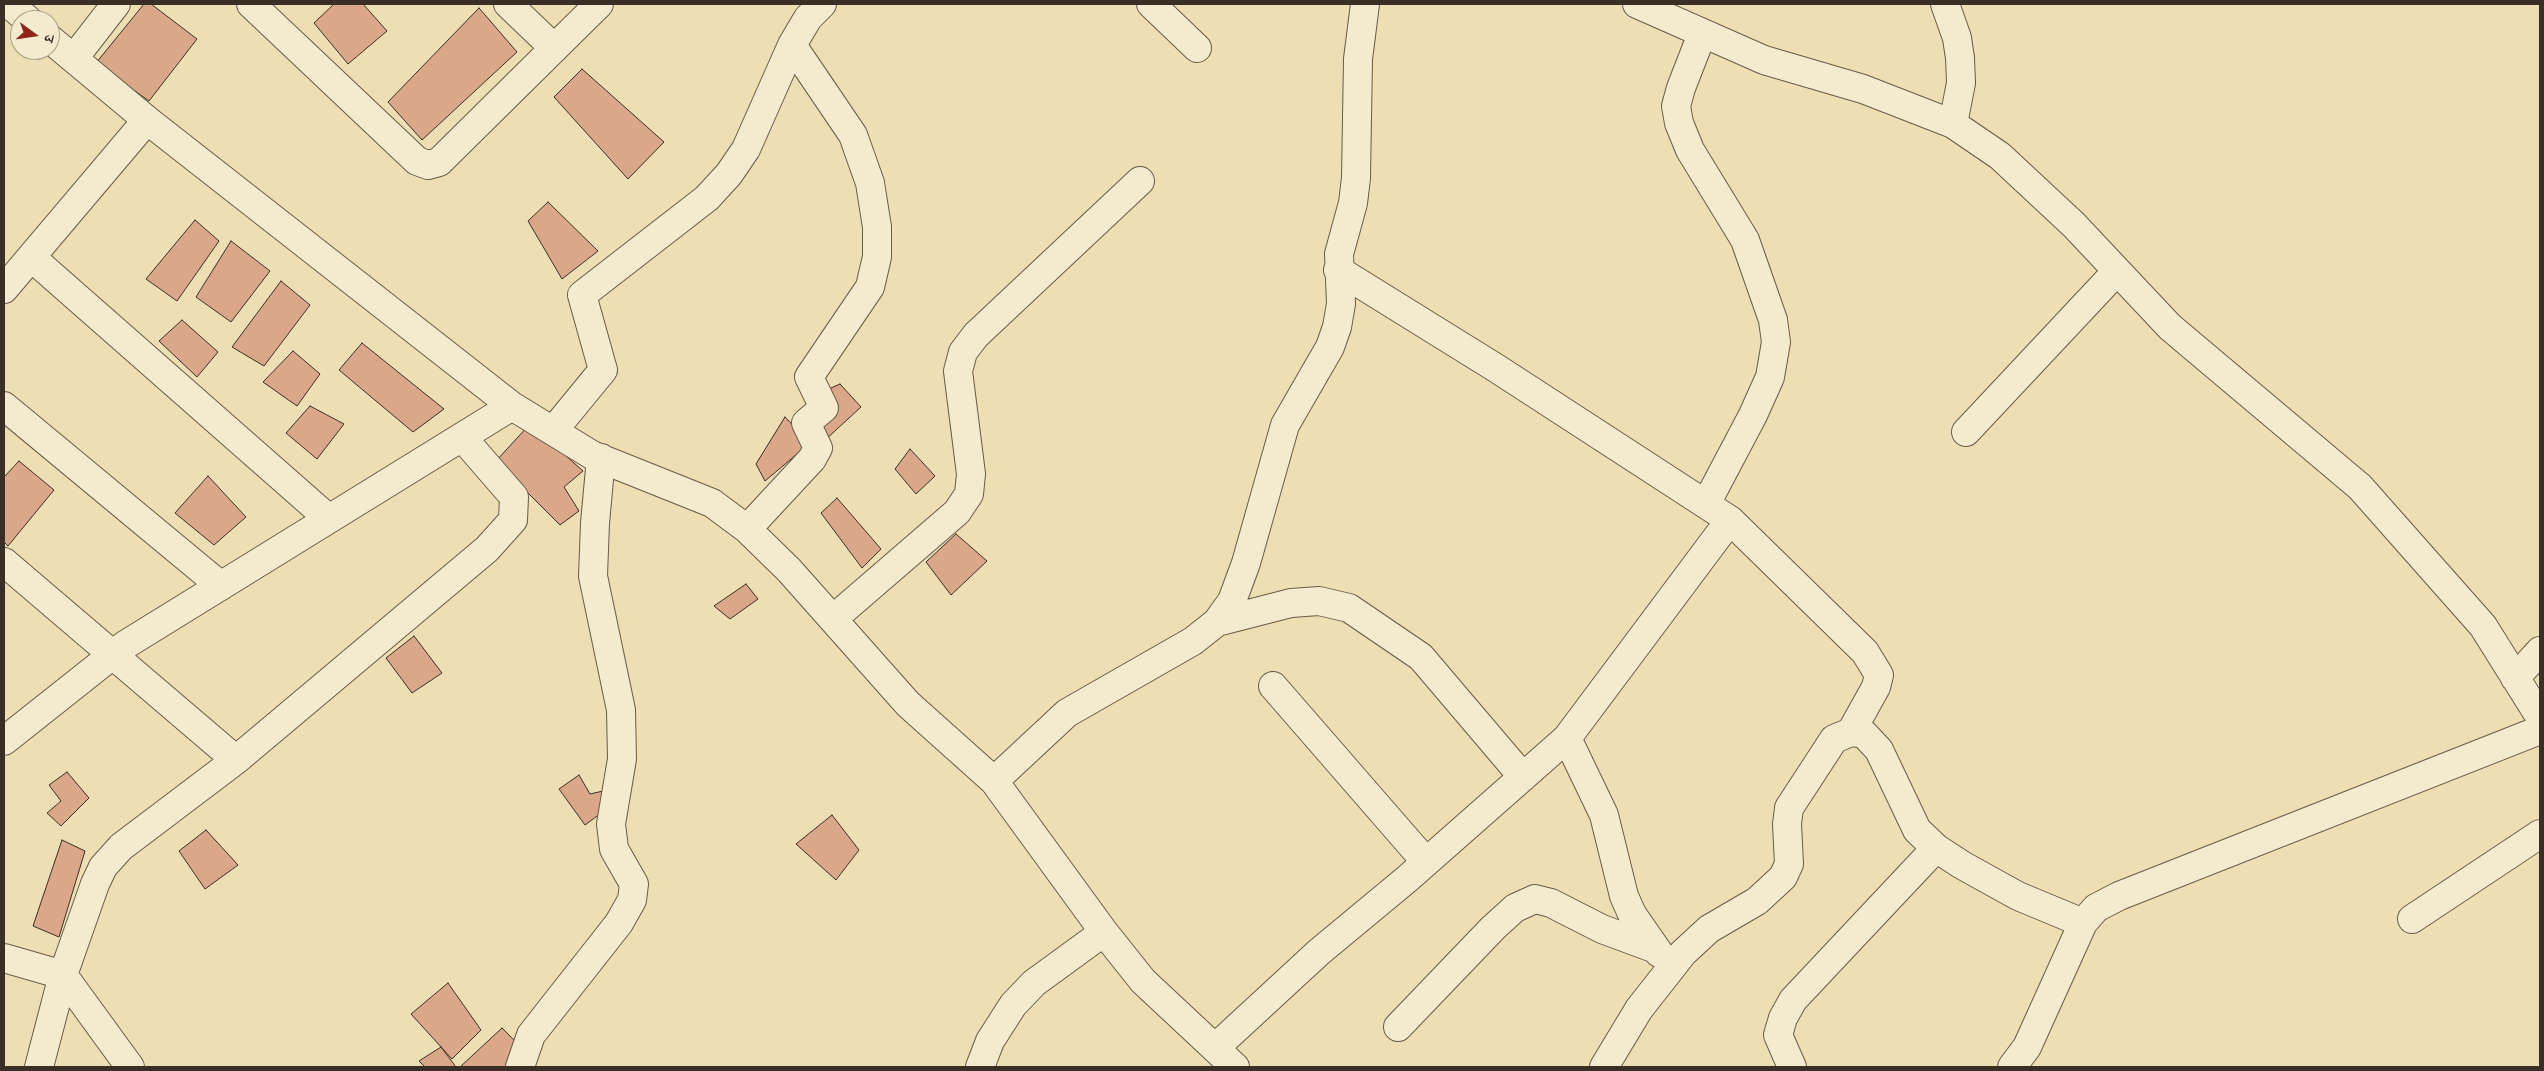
<!DOCTYPE html>
<meta charset="utf-8">
<style>
body{margin:0}
#map{position:relative;width:2544px;height:1071px;overflow:hidden;background:#eedeb3;font-family:"Old Standard TT","Noto Serif Devanagari",serif}
canvas{display:block}
.frame{position:absolute;inset:0;border:5px solid #3a2f26;pointer-events:none}
.north{position:absolute;left:10px;top:10px;width:50px;height:50px;box-sizing:border-box;background:#f4eace;border:1px solid #aa9f8b;border-radius:50%;rotate:104deg;font-size:14px;font-weight:700;line-height:20px;text-align:center;color:#3a2f26}
.north::after{content:'';display:block;margin:auto;width:18px;height:22px;background:#8f2418;clip-path:polygon(50% 0,100% 100%,50% 72%,0 100%)}
</style>
<div id="map">
<canvas width="2544" height="1071"></canvas>
<div class="frame"></div>
<div class="north">उ</div>
</div>
<script>
const ctx = document.querySelector('canvas').getContext('2d');
ctx.lineJoin = 'round';
function fillPath(path, color) { ctx.fillStyle = color; ctx.fill(path, 'evenodd'); }
const poly = rows => new Path2D(rows.map(r => 'M' + r).join(''));
function stroke(path, color, width, dash) { ctx.strokeStyle = color; ctx.lineWidth = width; ctx.lineCap = dash ? 'butt' : 'round'; ctx.setLineDash(dash || []); ctx.stroke(path); }
const building = poly([
 [144,4,151,4,197,39,149,101,96,63,144,4],
 [334,4,363,4,387,31,348,64,314,23,334,4],
 [479,8,517,52,422,140,388,102,479,8],
 [582,69,664,142,628,179,554,97,582,69],
 [548,202,598,251,562,279,528,221,548,202],
 [195,220,219,241,177,301,146,279,195,220],
 [231,241,270,271,231,322,196,297,231,241],
 [281,281,310,305,264,366,232,347,281,281],
 [182,320,218,352,197,377,159,341,182,320],
 [362,343,444,409,413,432,339,370,362,343],
 [293,351,320,374,297,406,263,382,293,351],
 [840,384,861,407,824,441,814,425,822,392,840,384],
 [310,406,344,424,317,459,286,433,310,406],
 [785,417,810,443,765,481,756,464,785,417],
 [530,424,583,471,564,487,579,511,560,525,496,461,530,424],
 [910,449,935,476,916,494,895,469,910,449],
 [19,461,54,490,8,546,4,542,4,477,19,461],
 [208,476,246,517,214,545,175,513,208,476],
 [837,498,881,549,862,568,821,513,837,498],
 [956,534,987,561,951,595,926,562,956,534],
 [746,584,758,599,730,619,714,606,746,584],
 [414,636,442,673,412,693,386,658,414,636],
 [67,772,89,798,61,826,47,813,61,801,49,785,67,772],
 [579,775,590,794,603,791,612,805,585,825,559,789,579,775],
 [832,815,859,850,836,880,796,844,832,815],
 [206,830,238,865,205,889,179,851,206,830],
 [62,840,85,851,59,937,33,926,62,840],
 [448,983,481,1030,452,1059,411,1014,448,983],
 [502,1028,522,1048,505,1067,460,1067,502,1028],
 [441,1047,456,1067,425,1067,419,1061,441,1047]
]);
const street = poly([
 [9,4,28,20],
 [251,4,417,161,428,165,439,162,599,4],
 [508,4,554,48],
 [1151,4,1197,48],
 [1637,4,1764,60,1863,89,1953,124,2000,156,2074,225,2170,327,2360,487,2483,626,2540,717],
 [1945,4,1957,38,1960,58,1961,83,1953,124],
 [1702,34,1681,88,1676,106,1679,123,1690,150,1745,240,1773,320,1776,342,1770,377,1753,415,1706,504],
 [74,58,116,4],
 [31,257,329,519],
 [1338,270,1496,368,1730,520,1865,652,1879,675,1876,687,1851,732],
 [4,289,147,120],
 [4,406,221,586],
 [512,406,592,455,712,503,747,529,789,570,908,704,994,781,1104,932,1143,981,1235,1067],
 [553,431,603,370,582,295,707,198,729,174,746,149,792,45,808,18,822,4],
 [1966,432,2117,271],
 [747,529,812,459,818,448,806,423,824,408,809,377,870,287,877,257,877,227,870,183,853,135,792,45],
 [4,562,236,760],
 [833,619,957,512,969,494,971,474,958,371,963,352,976,335,1140,181],
 [1217,622,1291,603,1319,601,1349,608,1421,657,1523,777],
 [2515,678,2540,651],
 [1273,686,1426,862],
 [1567,738,1604,815,1624,896,1632,914,1659,953],
 [4,741,125,645,512,406,147,120,50,39],
 [994,781,1067,713,1193,641,1217,622,1232,601,1246,563,1285,425,1330,347,1337,327,1341,304,1339,254,1353,203,1356,178,1358,59,1365,4],
 [2412,919,2540,834],
 [4,958,63,975,130,1067],
 [1398,1027,1493,928,1515,908,1535,899,1551,903,1602,929,1656,949],
 [1215,1048,1319,952,1407,879,1567,738,1730,520],
 [39,1067,63,975,95,884,103,867,121,847,236,760,487,549,513,520,514,497,462,437],
 [520,1067,531,1035,619,923,632,900,634,884,614,849,611,824,622,759,621,710,593,576,595,523,601,458],
 [980,1067,990,1041,1013,1005,1034,983,1104,932],
 [1604,1067,1639,1009,1683,953,1709,929,1757,901,1783,877,1789,864,1787,824,1789,808,1834,739,1851,732,1864,734,1879,750,1917,830,1936,848,1962,865,2018,896,2083,923],
 [1792,1067,1778,1035,1783,1018,1793,1000,1936,848],
 [2012,1067,2027,1047,2083,923,2096,908,2119,896,2540,730]
]);
fillPath(building, '#dba789');
stroke(building, '#3a2f26', 1);
stroke(street, '#675b49', 30);
stroke(street, '#f4eace', 28);
</script>
